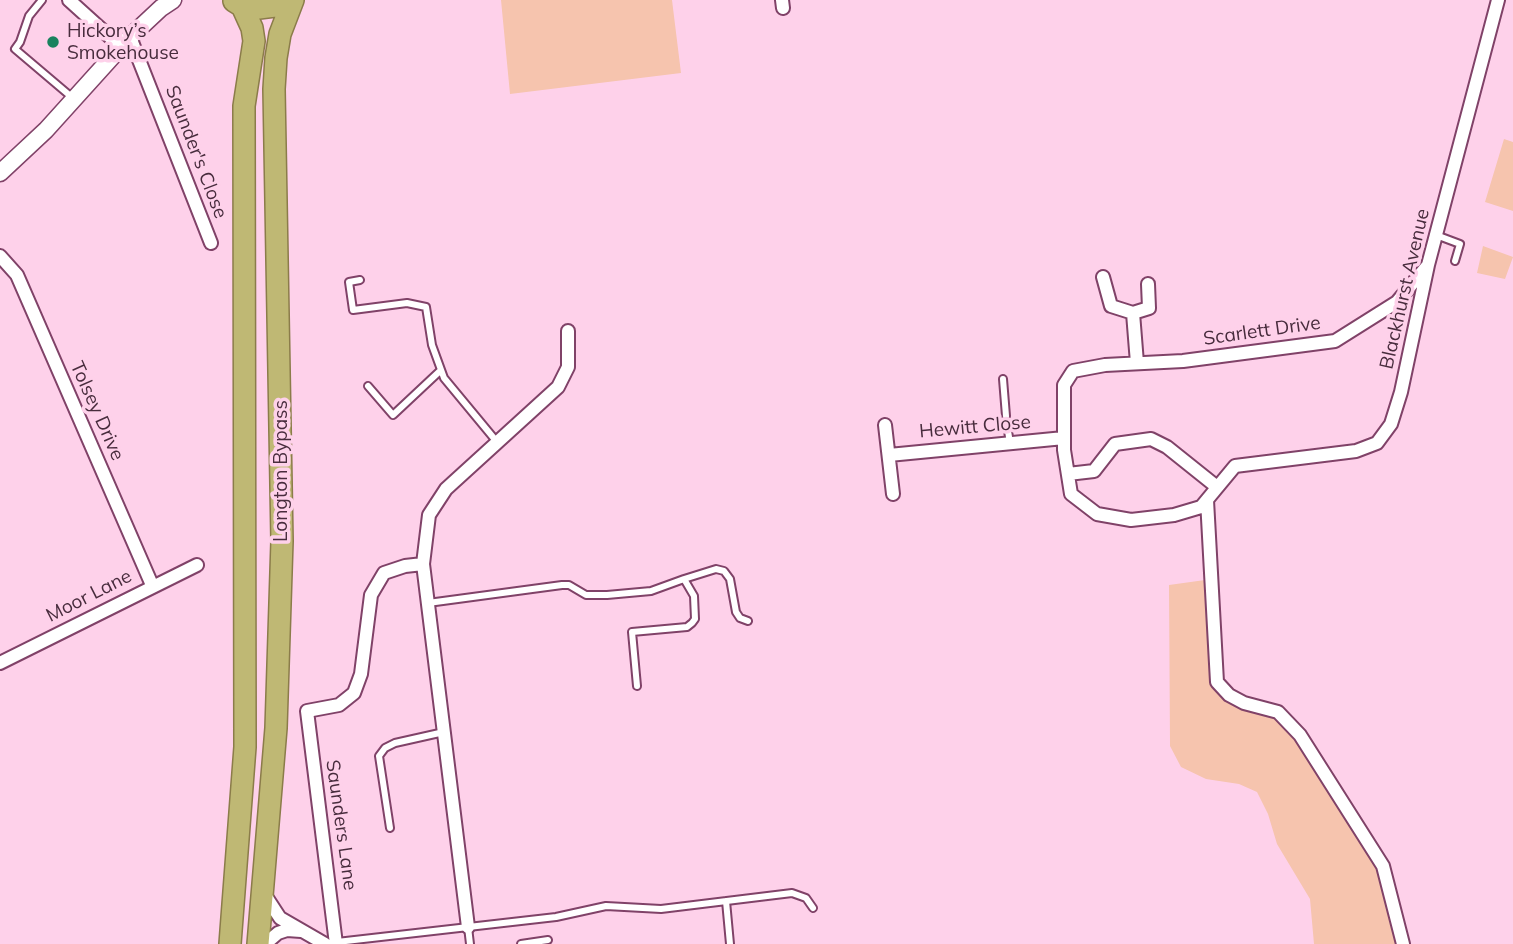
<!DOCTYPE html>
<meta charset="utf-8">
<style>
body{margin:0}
canvas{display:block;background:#fed1ea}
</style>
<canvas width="1513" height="944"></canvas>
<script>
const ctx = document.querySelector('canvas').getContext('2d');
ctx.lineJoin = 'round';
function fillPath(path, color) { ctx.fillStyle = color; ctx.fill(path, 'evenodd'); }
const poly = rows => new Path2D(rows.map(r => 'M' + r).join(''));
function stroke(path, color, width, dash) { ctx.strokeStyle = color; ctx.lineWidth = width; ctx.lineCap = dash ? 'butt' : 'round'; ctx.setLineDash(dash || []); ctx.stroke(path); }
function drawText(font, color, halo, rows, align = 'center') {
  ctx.font = font + ' Mulish,sans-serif'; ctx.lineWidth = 7; ctx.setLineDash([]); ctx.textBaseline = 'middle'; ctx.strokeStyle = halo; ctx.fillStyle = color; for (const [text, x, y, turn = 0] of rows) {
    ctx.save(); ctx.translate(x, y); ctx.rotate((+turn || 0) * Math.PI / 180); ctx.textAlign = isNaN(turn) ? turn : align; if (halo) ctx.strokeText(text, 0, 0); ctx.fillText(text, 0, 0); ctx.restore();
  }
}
const green = poly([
 [501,0,672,0,681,73,510,94],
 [1504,139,1513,142,1513,211,1485,202],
 [1483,246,1513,257,1505,279,1477,273],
 [1205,580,1212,679,1271,713,1296,734,1378,867,1398,944,1314,944,1310,899,1277,844,1268,814,1257,792,1239,784,1206,779,1181,767,1170,746,1169,585]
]);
const service = poly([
 [42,0,29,16,20,42,15,49,74,99],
 [1436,235,1460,244,1455,261],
 [360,280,349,282,353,310,407,303,426,307,432,345,444,378,497,442],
 [1003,379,1006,416],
 [368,386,393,415,441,370],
 [1008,431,1010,443],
 [684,579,716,569,724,571,730,579,736,612,740,618,748,621],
 [428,603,562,585,569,585,586,595,607,595,651,591,684,579,694,596,695,619,692,623,687,627,632,632,637,686],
 [390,828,379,756,385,748,395,743,444,732],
 [726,901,730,944],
 [468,927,470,944],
 [337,942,556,917,606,906,661,909,792,893,806,898,813,908],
 [521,944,548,940]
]);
const minor = poly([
 [69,0,121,47],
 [782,0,783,8],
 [130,37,211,243],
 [0,256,17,275,152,585],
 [1428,265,1397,302,1335,341,1183,361,1105,365,1073,371,1064,385,1064,450,1071,494,1097,514,1131,520,1174,515,1201,507,1235,466,1356,451,1377,443,1391,424,1401,392,1428,265,1498,0],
 [1103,277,1111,306,1133,313],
 [1137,363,1133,313,1149,308,1148,284],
 [885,425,893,494],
 [889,455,1064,438],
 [1068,474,1094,471,1115,444,1151,439,1167,447,1217,487],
 [1207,500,1217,682,1229,695,1244,703,1278,712,1300,735,1383,866,1403,944],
 [0,663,197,565],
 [265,895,280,918,325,944],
 [468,927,423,564,429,515,446,489,558,387,568,367,568,331],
 [265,944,278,933,287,930,301,931],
 [336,944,307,711,339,705,354,693,361,674,371,595,384,573,405,566,423,564]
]);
const tertiary = poly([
 [0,173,46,130,130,37,161,8,173,0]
]);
const trunk = poly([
 [234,1,242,6,259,8,275,6,285,0],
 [230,944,245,747,244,106,254,41,252,28,242,6],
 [258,944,276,728,282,541,274,89,276,58,280,34,293,0]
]);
const markers = [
 [53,42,7,"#19825e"]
];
const poiNames = [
 ["Hickory’s",67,31],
 ["Smokehouse",67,53]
];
const streetNames = [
 ["Saunder's Close",196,152,69],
 ["Blackhurst Avenue",1405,289,-77],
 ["Scarlett Drive",1262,331,-8],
 ["Tolsey Drive",97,411,66],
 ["Hewitt Close",975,427,-5],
 ["Longton Bypass",281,471,-90],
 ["Moor Lane",89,596,-27],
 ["Saunders Lane",341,825,82]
];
fillPath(green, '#f6c4ae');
stroke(service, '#804268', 10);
stroke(minor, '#804268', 16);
stroke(tertiary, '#804268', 19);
stroke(trunk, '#8b7c4a', 24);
stroke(service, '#fff', 6);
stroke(minor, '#fff', 12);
stroke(tertiary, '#fff', 16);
stroke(trunk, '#bfb874', 21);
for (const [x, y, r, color] of markers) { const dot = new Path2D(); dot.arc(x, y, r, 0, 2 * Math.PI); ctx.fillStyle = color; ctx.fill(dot); stroke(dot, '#fed1ea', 2.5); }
drawText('19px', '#482c3d', '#fed1ea', poiNames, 'left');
drawText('19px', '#482c3d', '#fed1ea', streetNames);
</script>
